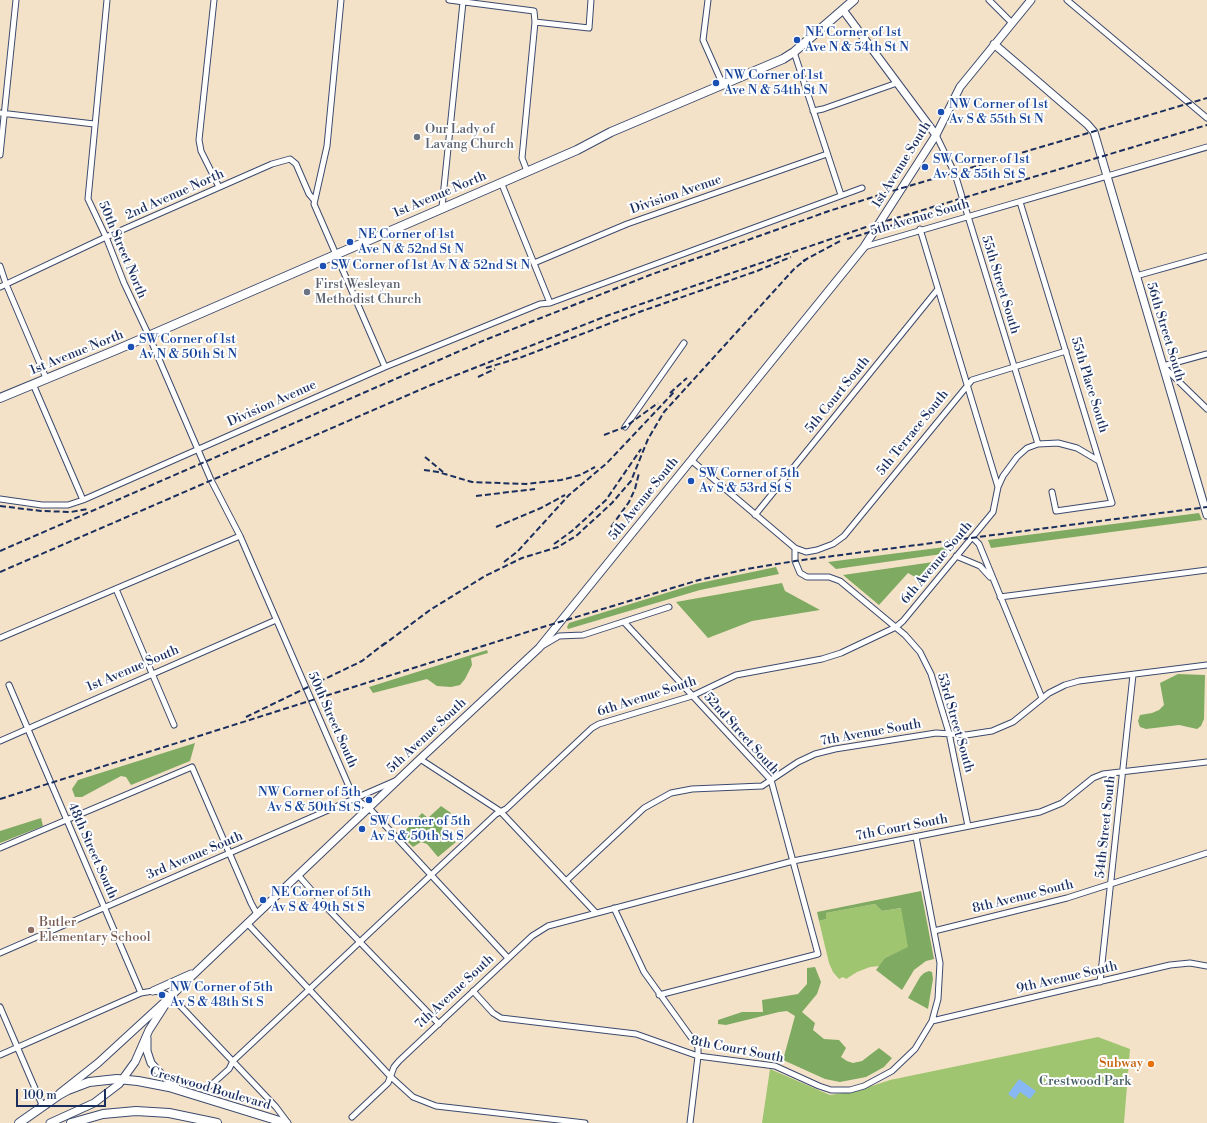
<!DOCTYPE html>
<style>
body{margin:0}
#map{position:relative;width:1207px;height:1123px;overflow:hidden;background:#f4e2c8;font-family:"Libre Bodoni",serif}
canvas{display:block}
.scale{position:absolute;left:16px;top:1089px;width:90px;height:18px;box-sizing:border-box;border:2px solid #1b2f5e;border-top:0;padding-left:5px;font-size:12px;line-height:14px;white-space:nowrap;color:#1b2f5e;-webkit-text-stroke:3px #fff;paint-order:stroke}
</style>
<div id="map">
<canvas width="1207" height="1123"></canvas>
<div class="scale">100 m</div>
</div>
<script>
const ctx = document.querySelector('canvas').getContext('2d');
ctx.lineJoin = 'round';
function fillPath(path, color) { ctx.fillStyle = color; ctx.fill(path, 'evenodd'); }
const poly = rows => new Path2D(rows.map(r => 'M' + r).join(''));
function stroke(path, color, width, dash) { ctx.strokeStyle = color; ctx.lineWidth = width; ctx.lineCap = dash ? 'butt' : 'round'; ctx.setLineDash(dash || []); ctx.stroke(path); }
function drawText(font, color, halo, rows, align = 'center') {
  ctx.font = font + ' "Libre Bodoni",serif'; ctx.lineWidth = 4; ctx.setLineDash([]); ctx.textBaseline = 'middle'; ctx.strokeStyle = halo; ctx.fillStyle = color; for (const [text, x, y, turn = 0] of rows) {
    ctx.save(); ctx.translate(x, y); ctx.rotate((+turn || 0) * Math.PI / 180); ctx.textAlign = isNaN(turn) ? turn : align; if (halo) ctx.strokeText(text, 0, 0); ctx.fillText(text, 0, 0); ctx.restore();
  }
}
const green = poly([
 [875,904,882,911,902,908,909,947,885,958,880,966,870,967,857,972,846,979,843,977,839,979,833,972,829,963,819,921,826,919,826,913],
 [1098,1037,1130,1049,1124,1123,762,1123,770,1069,830,1095,857,1091,890,1080]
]);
const forest = poly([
 [1199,513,1202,520,991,548,988,540],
 [953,546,949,553,836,569,828,562],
 [940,561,939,565,922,581,908,573,879,605,843,575],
 [776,567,779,574,700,590,568,629,567,627,569,623,695,584],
 [782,583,785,591,820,610,752,621,708,638,676,602],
 [487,650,488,653,471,658,472,665,465,679,460,685,451,687,437,686,427,679,373,693,369,687],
 [1178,674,1205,675,1204,719,1201,726,1197,729,1179,725,1146,729,1140,727,1138,721,1140,715,1152,713,1159,710,1164,705,1160,683],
 [195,743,190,761,131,785,126,777,121,776,82,797,75,797,72,789,78,780],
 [441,806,451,813,443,822,442,829,456,842,438,857,427,844,421,842,413,847,401,835,422,813,428,818],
 [41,818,43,826,0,843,0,831],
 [921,891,934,959,926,961,914,970,902,990,876,970,885,958,908,947,901,908,882,911,875,904,826,913,826,919,819,921,817,912],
 [815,967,821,982,817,994,802,1012,815,1023,813,1030,824,1039,839,1040,846,1048,841,1057,847,1061,853,1063,862,1061,879,1048,892,1058,884,1067,866,1077,840,1082,825,1079,783,1060,795,1016,787,1011,779,1012,726,1025,718,1024,718,1020,742,1012,763,1012,762,1000,798,994,807,984,807,968],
 [929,971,932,972,933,979,928,1009,908,998,920,977,924,973]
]);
const water = poly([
 [1019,1079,1036,1091,1030,1099,1020,1092,1015,1099,1008,1094]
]);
const street = poly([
 [107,0,88,199,106,237,124,283,149,336,211,480,240,536,354,798,369,808,508,958],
 [214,0,199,140,201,151,219,187],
 [341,0,327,146,314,204,385,367],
 [449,0,534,11,535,22,522,158,527,171],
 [708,0,703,40,723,85],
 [989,0,1012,23],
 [1067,0,1207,118],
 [535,22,589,28,591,0],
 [794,52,841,195],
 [813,111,823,109,897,83],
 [0,113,94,124],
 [936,135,955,174,1038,444],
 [0,155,16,0],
 [501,182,550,303],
 [1020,202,1112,503,1056,511,1052,492],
 [442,207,463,2],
 [920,229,998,487],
 [864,247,1207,147],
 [534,263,627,224,827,154],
 [0,266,6,284,46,378],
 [1136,276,1207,256],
 [0,287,106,237,272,164,290,159,296,164,309,194,314,200],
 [1163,366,1207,354],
 [1164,367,1207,409],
 [33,384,83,500],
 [625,427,684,343],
 [691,460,795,548,795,561,800,573,807,577,829,577,840,581,905,635,920,652,931,674,949,733,968,826],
 [0,499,42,505,68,505,83,500,385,367,540,304,550,303,862,188],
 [755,515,938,289],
 [972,537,979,544,1042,698],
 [795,548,806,552,817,550,833,544,844,536,972,380,1066,351],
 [956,556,980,566,990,577],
 [116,589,174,725],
 [1000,597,1207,570],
 [624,622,771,780,818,954,659,995],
 [0,638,240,536],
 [542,646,559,636,583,635,669,607],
 [9,685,141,993],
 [0,741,276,620],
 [420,759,500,811,596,913],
 [0,848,192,767,251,903,257,914],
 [298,875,328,909,439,1024],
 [566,881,644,808,671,793,692,789,762,786,798,762,815,754,835,749,936,733,966,735,992,731,1013,722,1049,693,1065,685,1079,681,1207,665],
 [614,908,644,972,698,1047,698,1056,690,1123],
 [247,923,391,1077,413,1097,436,1106,585,1123],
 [934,931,1067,898,1207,853],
 [0,953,395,781],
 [1100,982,1133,675],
 [473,991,493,1013,501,1018,636,1034,698,1056,775,1066,819,1086,831,1090,850,1090,864,1086,892,1071,915,1049,932,1021,938,999,940,963,916,837],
 [0,1007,43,1107],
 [932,1021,1170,965,1190,963,1207,966],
 [0,1055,141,993,153,991,160,992,171,996,276,1107,288,1123],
 [210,1086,229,1069,233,1061,496,814,506,809,592,728,599,724,692,696,736,675,822,659,841,653,896,627,903,621,993,512,998,487,1003,476,1017,457,1027,448,1038,444,1058,443,1077,448,1099,461],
 [352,1117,388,1083,394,1067,399,1061,532,936,548,926,793,861,1040,812,1062,803,1093,778,1103,774,1207,762]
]);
const secondary = poly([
 [843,10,936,135],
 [994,44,1087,124,1094,132,1207,515],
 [153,991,191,974],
 [147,1038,147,1051,151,1063,160,1073,178,1089],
 [60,1093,98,1063,171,996,420,759,539,648,864,247,936,135,960,87,1031,0],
 [50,1123,94,1103,119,1084,135,1062,149,1030,167,1002]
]);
const primary = poly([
 [0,398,116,350,577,150,611,132,783,59,794,52,854,0],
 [19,1123,59,1095,68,1090,89,1082,117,1079,138,1081,169,1087,286,1123],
 [71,1123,103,1114,136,1111,169,1113,217,1123]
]);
const rail = poly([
 [847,239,910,220],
 [803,261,840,241],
 [486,368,522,357,642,311,757,271,791,257],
 [478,377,495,369],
 [670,393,687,378],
 [604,435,625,427,658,403],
 [425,457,443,472],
 [424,470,438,472,472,482,526,484,561,480,580,475,595,467],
 [476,496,535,489],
 [0,506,41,511,71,512,88,509],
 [496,527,541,508,565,495],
 [611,527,629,502,635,489,639,473],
 [554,544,572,531,606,500,641,449],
 [0,551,485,340,650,275,829,211,892,191,1207,98],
 [504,562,518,551,569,495,607,463,675,391],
 [0,572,431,385,609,315,866,227,1207,125],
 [382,646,430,610,485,576,522,558,558,547,576,536,612,503,631,481,648,439,664,412,795,268,808,258],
 [246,717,362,661,385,643],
 [0,799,543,627,699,580,747,569,795,561,1207,507]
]);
const markers = [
 [797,40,4,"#1a4fb4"],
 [716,83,4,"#1a4fb4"],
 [941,112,4,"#1a4fb4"],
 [417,137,4,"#6b7280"],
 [925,167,4,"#1a4fb4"],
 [350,242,4,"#1a4fb4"],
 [323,266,4,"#1a4fb4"],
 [307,292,4,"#6b7280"],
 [131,347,4,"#1a4fb4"],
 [691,481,4,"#1a4fb4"],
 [369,800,4,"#1a4fb4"],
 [362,829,4,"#1a4fb4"],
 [263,900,4,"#1a4fb4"],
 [31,930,4,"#8d6e63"],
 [162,995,4,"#1a4fb4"],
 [1151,1064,4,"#e8710a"]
];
const transitNames = [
 ["NE Corner of 1st",805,33],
 ["Ave N & 54th St N",805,48],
 ["NW Corner of 1st",724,76],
 ["Ave N & 54th St N",724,91],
 ["NW Corner of 1st",949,105],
 ["Av S & 55th St N",949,120],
 ["SW Corner of 1st",933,160],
 ["Av S & 55th St S",933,175],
 ["NE Corner of 1st",358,235],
 ["Ave N & 52nd St N",358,250],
 ["SW Corner of 1st Av N & 52nd St N",331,266],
 ["SW Corner of 1st",139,340],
 ["Av N & 50th St N",139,355],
 ["SW Corner of 5th",699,474],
 ["Av S & 53rd St S",699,489],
 ["NW Corner of 5th",361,793,"right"],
 ["Av S & 50th St S",361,808,"right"],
 ["SW Corner of 5th",370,822],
 ["Av S & 50th St S",370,837],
 ["NE Corner of 5th",271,893],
 ["Av S & 49th St S",271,908],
 ["NW Corner of 5th",170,988],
 ["Av S & 48th St S",170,1003]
];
const worshipNames = [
 ["Our Lady of",425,130],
 ["Lavang Church",425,145],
 ["First Wesleyan",315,285],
 ["Methodist Church",315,300]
];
const streetNames = [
 ["1st Avenue South",902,165,-58],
 ["2nd Avenue North",175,195,-24],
 ["1st Avenue North",440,195,-23],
 ["Division Avenue",676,195,-19],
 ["5th Avenue South",920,218,-16],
 ["50th Street North",122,250,67],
 ["55th Street South",1000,285,73],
 ["56th Street South",1165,332,73],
 ["1st Avenue North",77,353,-22],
 ["55th Place South",1089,385,73],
 ["5th Court South",838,395,-51],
 ["Division Avenue",272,404,-24],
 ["5th Terrace South",913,433,-51],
 ["5th Avenue South",644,499,-51],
 ["6th Avenue South",937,563,-50],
 ["1st Avenue South",133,669,-23],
 ["6th Avenue South",647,697,-18],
 ["50th Street South",332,720,66],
 ["53rd Street South",955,723,74],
 ["7th Avenue South",871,733,-10],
 ["52nd Street South",741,734,48],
 ["5th Avenue South",427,736,-43],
 ["54th Street South",1106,827,-84],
 ["7th Court South",902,828,-11],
 ["48th Street South",92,851,66],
 ["3rd Avenue South",195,856,-23],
 ["8th Avenue South",1023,897,-14],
 ["9th Avenue South",1067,978,-13],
 ["7th Avenue South",455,992,-43],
 ["8th Court South",737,1050,11],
 ["Crestwood Boulevard",210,1089,16]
];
const educationNames = [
 ["Butler",39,923],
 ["Elementary School",39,938]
];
const foodNames = [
 ["Subway",1143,1064]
];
const parkNames = [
 ["Crestwood Park",1085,1082]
];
fillPath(green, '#9fc570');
fillPath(forest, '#7faa62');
fillPath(water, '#87b8f3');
stroke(street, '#3c4a6e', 7);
stroke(secondary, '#3c4a6e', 9);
stroke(primary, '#3c4a6e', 10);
stroke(street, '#fff', 5);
stroke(secondary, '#fff', 7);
stroke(primary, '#fff', 8);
stroke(rail, '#1b2f5e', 2, [6, 3]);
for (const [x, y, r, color] of markers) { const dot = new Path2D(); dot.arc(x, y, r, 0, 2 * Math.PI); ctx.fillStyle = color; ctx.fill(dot); stroke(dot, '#fff', 1.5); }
drawText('13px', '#164399', '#fff', transitNames, 'left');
drawText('13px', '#5b616d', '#fff', worshipNames, 'left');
drawText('13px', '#1b2f5e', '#fff', streetNames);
drawText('13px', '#785e54', '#fff', educationNames, 'left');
drawText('13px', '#c56008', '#fff', foodNames, 'right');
drawText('13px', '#435c63', '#fff', parkNames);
</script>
